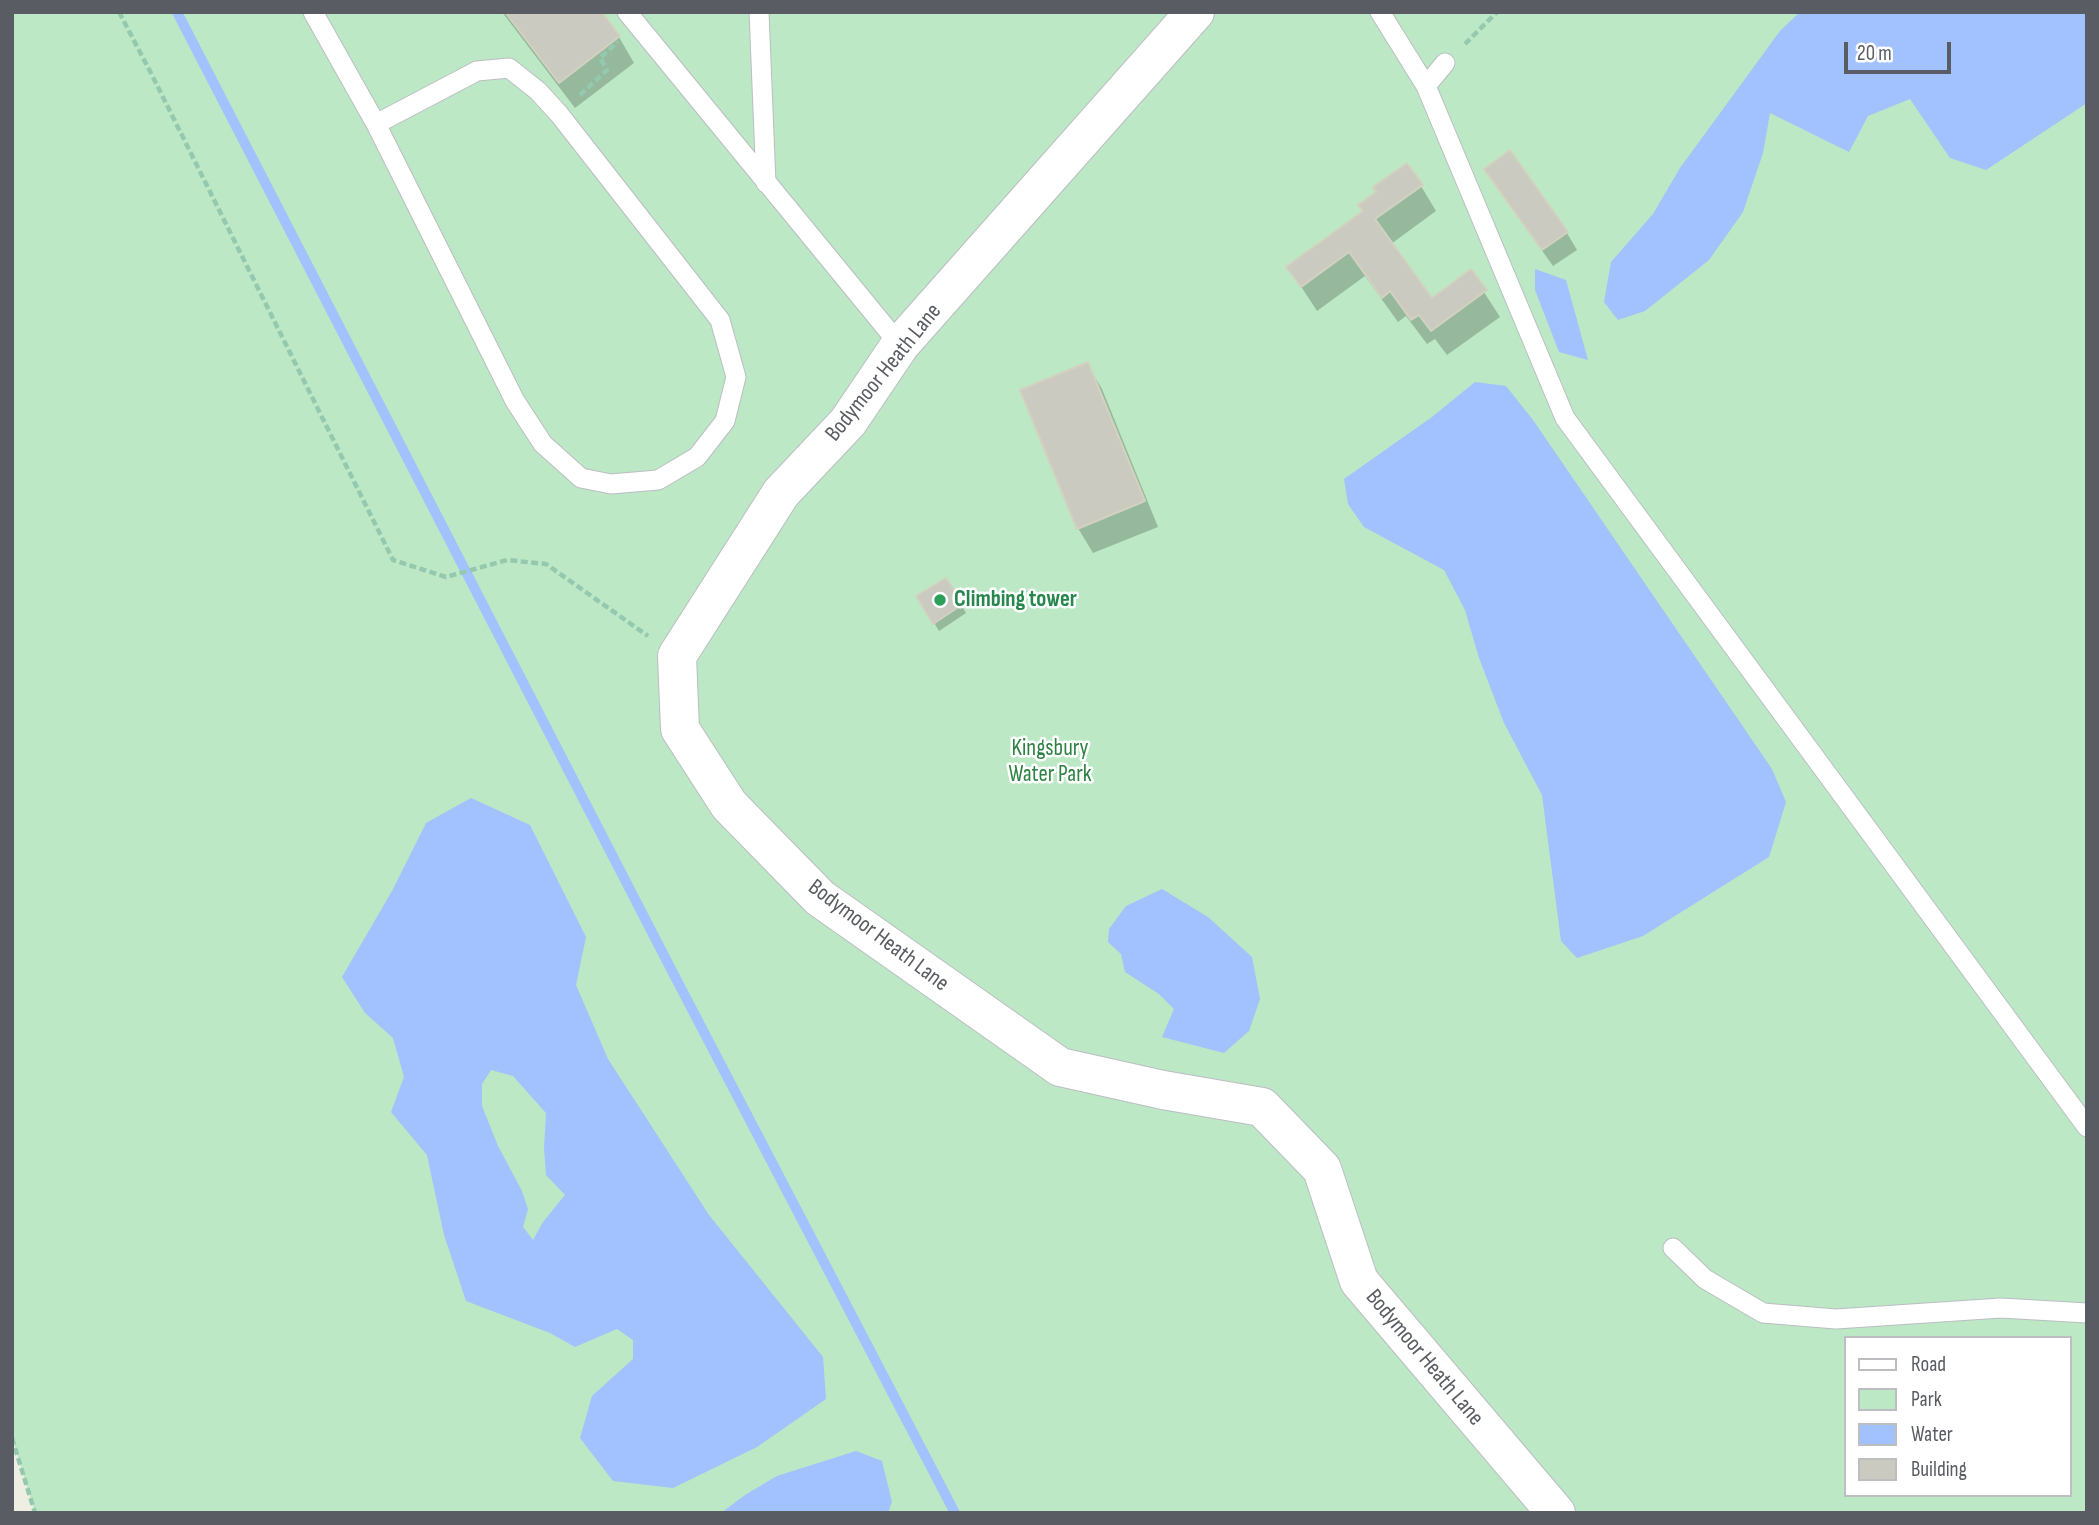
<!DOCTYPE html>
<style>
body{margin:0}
#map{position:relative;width:2099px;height:1525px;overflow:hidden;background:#eeeee2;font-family:"Sofia Sans Condensed",sans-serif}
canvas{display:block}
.frame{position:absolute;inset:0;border:14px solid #5a5c64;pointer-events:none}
.legend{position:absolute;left:1844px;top:1336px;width:228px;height:161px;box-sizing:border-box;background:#fff;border:2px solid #bdbec1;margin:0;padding:9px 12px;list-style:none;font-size:21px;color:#5a5c64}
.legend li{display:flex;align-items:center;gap:14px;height:35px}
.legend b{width:35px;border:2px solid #bdbec1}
.scale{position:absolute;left:1844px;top:42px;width:107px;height:32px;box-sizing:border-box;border:4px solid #5a5c64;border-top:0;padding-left:9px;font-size:21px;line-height:24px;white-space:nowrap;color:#5a5c64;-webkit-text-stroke:5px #fff;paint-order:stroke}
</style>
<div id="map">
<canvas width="2099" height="1525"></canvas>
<div class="frame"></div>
<ul class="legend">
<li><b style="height:9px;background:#fff"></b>Road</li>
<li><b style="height:19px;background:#bce8c5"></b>Park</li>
<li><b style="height:19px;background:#a1c1ff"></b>Water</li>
<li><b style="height:19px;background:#cbcac1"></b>Building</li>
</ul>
<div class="scale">20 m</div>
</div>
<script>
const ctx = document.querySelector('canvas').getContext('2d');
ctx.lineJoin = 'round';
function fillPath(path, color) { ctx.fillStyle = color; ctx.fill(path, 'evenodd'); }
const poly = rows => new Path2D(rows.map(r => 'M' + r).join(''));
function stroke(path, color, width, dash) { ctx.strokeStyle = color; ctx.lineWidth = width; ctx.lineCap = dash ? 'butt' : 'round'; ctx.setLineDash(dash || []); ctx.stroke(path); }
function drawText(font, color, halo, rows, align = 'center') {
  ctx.font = font + ' "Sofia Sans Condensed",sans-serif'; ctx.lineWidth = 5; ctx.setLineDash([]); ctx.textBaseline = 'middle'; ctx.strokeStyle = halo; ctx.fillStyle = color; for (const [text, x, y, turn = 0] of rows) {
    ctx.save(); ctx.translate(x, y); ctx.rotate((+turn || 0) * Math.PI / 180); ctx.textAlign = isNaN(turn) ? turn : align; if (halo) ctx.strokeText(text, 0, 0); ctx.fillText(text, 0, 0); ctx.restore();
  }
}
const green = poly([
 [12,12,2087,12,2087,1513,35,1513,12,1438],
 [1845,1338,2069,1338,2069,1495,1845,1495]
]);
const water = poly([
 [1800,12,2087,12,2087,103,1986,170,1950,158,1910,99,1868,116,1849,152,1770,113,1763,153,1743,212,1709,260,1645,311,1618,320,1604,302,1611,262,1653,214,1680,168,1780,31],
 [1535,269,1566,280,1588,360,1559,352,1535,290],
 [1475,382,1506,386,1533,420,1772,769,1786,802,1769,857,1643,936,1577,958,1561,941,1542,795,1504,723,1479,658,1465,610,1444,570,1364,527,1348,504,1344,479,1432,417],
 [471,798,530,825,586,937,576,985,608,1059,709,1215,823,1357,826,1399,757,1447,673,1488,613,1481,580,1438,592,1396,633,1359,633,1340,617,1329,575,1347,550,1333,466,1301,444,1235,427,1155,391,1112,404,1077,393,1038,365,1013,342,977,392,891,426,823],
 [491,1070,513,1076,546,1113,544,1148,546,1175,565,1195,543,1222,533,1240,523,1227,528,1209,522,1191,498,1146,482,1106,482,1084],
 [1162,889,1208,917,1252,957,1260,999,1249,1031,1224,1053,1162,1037,1174,1009,1159,994,1125,972,1121,954,1108,942,1109,929,1126,906],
 [856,1451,882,1461,892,1502,888,1513,721,1513,745,1495,777,1476]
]);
const shadow = poly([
 [502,12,600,12,619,37,634,63,575,108],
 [1486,169,1567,233,1577,250,1553,266,1496,186],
 [1421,186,1436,211,1391,244,1432,300,1471,272,1500,317,1447,355,1435,339,1427,344,1406,316,1398,322,1365,276,1317,311,1289,268],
 [1087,364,1102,389,1158,527,1093,553,1078,528],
 [946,580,966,613,939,631,919,597]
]);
const stream = poly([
 [177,12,672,971,955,1513]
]);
const building = poly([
 [505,12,602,12,620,36,559,83,505,12],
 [1510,150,1568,232,1542,250,1484,169,1510,150],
 [1407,163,1423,185,1375,219,1432,298,1471,269,1487,290,1431,331,1419,315,1411,320,1390,291,1382,298,1349,252,1301,287,1286,267,1363,211,1358,205,1376,192,1373,187,1407,163],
 [1088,362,1145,501,1077,529,1020,390,1088,362],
 [946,578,963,604,933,624,916,596,946,578]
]);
const path = poly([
 [119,12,152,75,393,560,446,577,507,560,546,564,648,636],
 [1465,44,1497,12],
 [580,95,607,70,600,58,618,42],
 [12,1438,35,1513]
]);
const service = poly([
 [313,12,376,124,515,401,543,444,581,478,611,484,658,480,697,457,725,421,736,377,720,320,559,114,538,91,509,68,477,71,376,124],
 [627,12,900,345],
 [759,12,766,183],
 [1380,12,1426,86,1565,418,2087,1127],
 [1426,86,1445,63],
 [1673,1248,1705,1279,1763,1313,1836,1319,2001,1308,2087,1313]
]);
const minor = poly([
 [1195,12,900,345,848,422,781,493,677,656,680,729,729,805,820,898,1060,1067,1163,1090,1262,1107,1322,1169,1359,1281,1556,1513]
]);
const markers = [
 [940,600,7,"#2e9e5b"]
];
const streetNames = [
 ["Bodymoor Heath Lane",884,373,-51],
 ["Bodymoor Heath Lane",878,936,37],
 ["Bodymoor Heath Lane",1424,1358,50]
];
const leisureNames = [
 ["Climbing tower",954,600]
];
const parkNames = [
 ["Kingsbury",1050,749],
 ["Water Park",1050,775]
];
fillPath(green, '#bce8c5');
fillPath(water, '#a1c1ff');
fillPath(shadow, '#0003');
stroke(stream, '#a1c1ff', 10);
fillPath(building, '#cbcac1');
stroke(building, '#d3d1bf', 2);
stroke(service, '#bcbdc4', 21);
stroke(minor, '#bcbdc4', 40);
stroke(path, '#94c9af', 4.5, [7, 3.5]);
stroke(service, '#fff', 19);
stroke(minor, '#fff', 38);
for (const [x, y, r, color] of markers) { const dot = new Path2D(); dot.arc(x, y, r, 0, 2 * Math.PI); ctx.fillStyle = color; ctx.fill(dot); stroke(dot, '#fff', 2.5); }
drawText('23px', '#5a5c64', '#fff', streetNames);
drawText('bold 23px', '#27864d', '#fff', leisureNames, 'left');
drawText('23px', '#2d8142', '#fff', parkNames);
</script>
